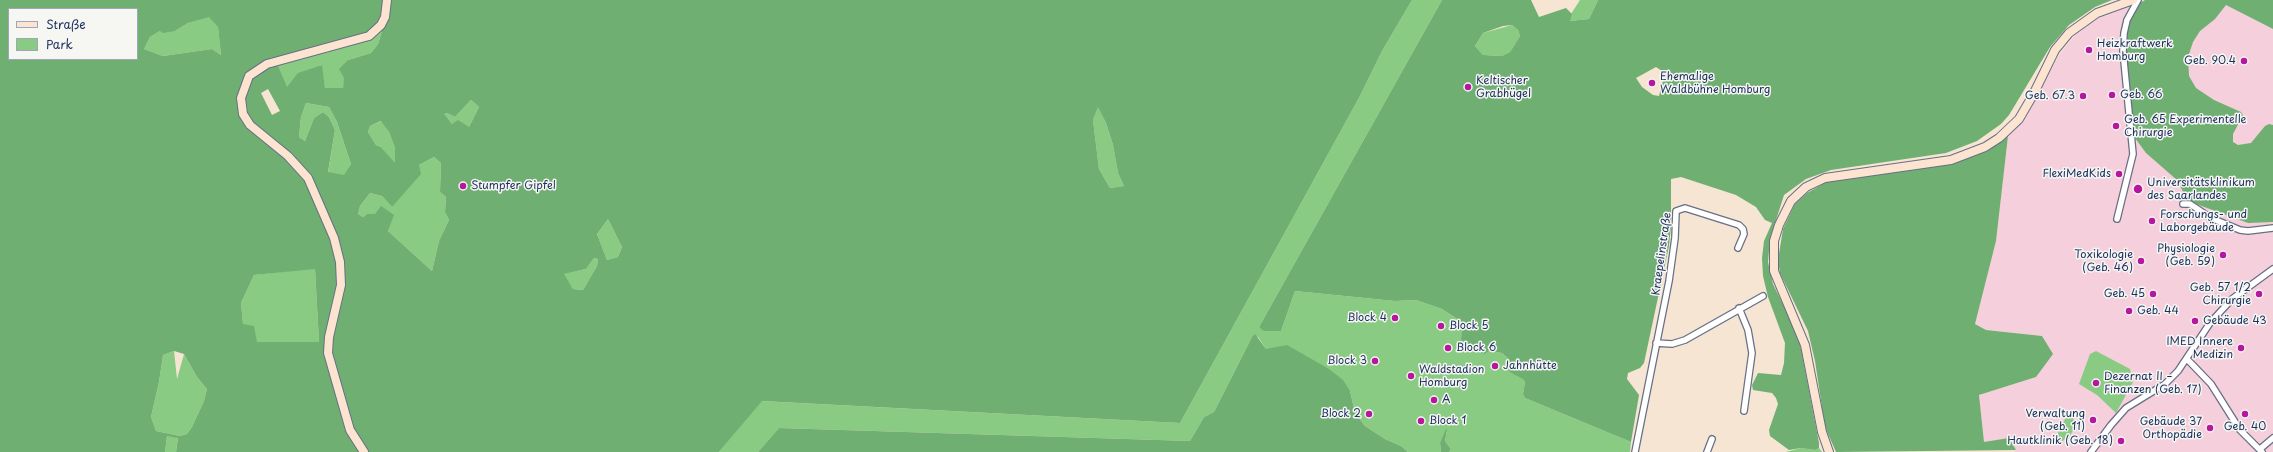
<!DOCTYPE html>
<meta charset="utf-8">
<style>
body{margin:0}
#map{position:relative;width:2273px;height:452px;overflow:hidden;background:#f5e5d2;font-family:"Playpen Sans",sans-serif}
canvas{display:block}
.legend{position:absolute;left:8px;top:8px;width:130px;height:52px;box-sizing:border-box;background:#f6f6f2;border:1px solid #9ea6b7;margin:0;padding:5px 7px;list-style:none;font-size:12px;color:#1b2f5e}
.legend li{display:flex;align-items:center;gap:8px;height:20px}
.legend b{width:20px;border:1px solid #9ea6b7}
</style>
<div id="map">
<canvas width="2273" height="452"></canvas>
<ul class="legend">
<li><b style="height:5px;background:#fde4d1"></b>Straße</li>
<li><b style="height:11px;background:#8acb83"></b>Park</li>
</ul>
</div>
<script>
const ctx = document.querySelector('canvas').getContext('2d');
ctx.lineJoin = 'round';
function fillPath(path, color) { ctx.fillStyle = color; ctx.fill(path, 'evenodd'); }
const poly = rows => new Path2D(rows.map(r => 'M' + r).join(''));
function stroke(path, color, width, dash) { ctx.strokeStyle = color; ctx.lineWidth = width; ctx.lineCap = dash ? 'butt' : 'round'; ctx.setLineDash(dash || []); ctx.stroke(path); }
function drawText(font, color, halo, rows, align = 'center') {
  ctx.font = font + ' "Playpen Sans",sans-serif'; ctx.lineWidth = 3; ctx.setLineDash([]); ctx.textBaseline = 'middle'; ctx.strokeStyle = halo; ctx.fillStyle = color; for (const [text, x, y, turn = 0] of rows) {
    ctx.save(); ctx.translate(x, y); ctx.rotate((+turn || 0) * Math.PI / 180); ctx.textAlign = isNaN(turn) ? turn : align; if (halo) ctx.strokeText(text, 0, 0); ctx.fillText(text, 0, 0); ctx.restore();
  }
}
const built = poly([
 [2145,0,2226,5,2273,29,2273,452,2014,452,2016,450,1984,442,1979,395,2036,377,2042,336,1986,330,1975,324,1996,241,2008,136,2030,110,2059,55,2076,34,2098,18]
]);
const green = poly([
 [1412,0,1442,0,1259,327,1281,331,1295,291,1395,301,1416,300,1442,309,1462,322,1461,340,1484,353,1489,351,1502,353,1509,359,1511,373,1523,378,1525,382,1523,394,1525,398,1631,442,1630,452,1449,452,1451,449,1445,441,1447,430,1440,443,1441,452,1408,452,1401,446,1385,439,1365,426,1355,413,1350,391,1266,349,1258,337,1252,337,1214,412,1204,417,1190,441,779,428,758,452,719,452,761,401,1180,423,1360,96,1382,51],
 [1580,0,1598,0,1589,19,1570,21,1569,17],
 [209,16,218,26,221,55,212,49,163,56,144,49,150,37,160,31,175,31,188,23],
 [1512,25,1518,30,1520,36,1510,52,1502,56,1483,55,1475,46,1483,33],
 [382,31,378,44,371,53,348,60,343,88,325,88,321,65,287,88,277,66],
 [471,100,479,107,469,127,452,124,443,114,447,113,455,117],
 [306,103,329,107,337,122,351,164,344,176,328,173,335,130,329,117,323,112,314,118,305,141,299,137,301,117],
 [1098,106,1106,123,1113,145,1118,173,1124,186,1110,188,1099,169,1093,120],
 [382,121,389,132,395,148,395,164,381,147,376,145,368,132,370,126],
 [434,157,441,163,440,192,446,197,445,212,449,220,439,241,432,271,388,231,393,215,367,214,363,217,358,214,360,206,370,193,382,196,392,207,419,165],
 [608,219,622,247,618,257,607,260,597,234],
 [594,258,598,259,597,266,583,290,573,289,563,274,586,269],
 [315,268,319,343,257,342,243,324,241,303,254,275],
 [174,351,177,379,184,354,197,377,207,389,204,401,192,427,187,434,180,436,156,431,151,417,159,382,163,355],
 [2096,351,2130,369,2133,382,2116,413,2097,395,2079,384,2090,354],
 [2070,417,2073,418,2076,424,2069,438,2062,441,2058,437,2058,433,2065,419],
 [167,436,178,437,176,452,165,452],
 [1801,448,1815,450,1819,448,1822,452,1786,452]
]);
const forest = poly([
 [0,0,1412,0,1382,51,1360,96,1180,423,762,401,719,452,176,452,178,438,167,436,165,452,0,452],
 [9,9,137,9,137,59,9,59],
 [209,17,218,27,221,55,212,49,163,56,144,49,150,37,160,31,163,33,175,31,188,23],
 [382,31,378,44,371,53,348,60,339,69,344,78,343,88,325,88,322,65,298,73,287,87,278,66,302,57,367,41],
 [268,89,280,111,272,115,261,93],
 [471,100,479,107,469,127,458,120,452,124,444,114,447,113,455,117],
 [306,103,329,107,337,122,351,164,344,175,328,172,335,130,329,117,323,112,314,118,305,141,299,137,301,117],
 [1098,107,1106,123,1113,145,1118,173,1124,186,1110,188,1099,169,1093,120],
 [381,121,389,132,395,148,395,163,381,147,376,145,368,132,370,126],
 [434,157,441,163,440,192,446,197,445,212,449,220,439,241,432,271,388,231,394,215,381,206,375,214,367,214,363,217,358,214,360,206,370,193,382,196,392,207,421,174,419,165],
 [608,219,622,247,618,257,607,260,597,234],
 [594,258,598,259,597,266,583,290,573,289,564,274,586,269],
 [315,269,319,342,257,342,254,326,243,324,241,303,254,275],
 [174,351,184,354,197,377,207,389,204,401,192,427,187,434,180,436,156,431,151,417,159,382,163,355],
 [1442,0,1531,0,1539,17,1566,8,1572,14,1570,21,1589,19,1598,0,2112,0,2095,7,2069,25,2050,47,2009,115,2001,124,1977,141,1946,153,1831,170,1806,179,1784,195,1770,239,1768,262,1773,284,1797,333,1801,349,1819,443,1819,448,1815,450,1801,448,1789,450,1770,436,1769,430,1778,404,1776,398,1772,393,1753,390,1752,385,1758,373,1781,375,1784,363,1785,343,1768,297,1763,276,1762,258,1764,241,1772,223,1765,220,1756,207,1736,195,1681,177,1671,179,1671,226,1669,246,1644,363,1640,368,1628,373,1627,379,1639,395,1631,442,1525,398,1523,394,1525,382,1523,379,1511,373,1508,369,1509,359,1502,353,1489,351,1484,354,1461,340,1462,322,1442,309,1416,300,1395,301,1295,291,1281,331,1264,331,1259,327],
 [1512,25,1518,30,1520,36,1510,52,1502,56,1483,55,1475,46,1483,33,1503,26],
 [1656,67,1665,73,1659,96,1653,95,1642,87,1636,78],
 [2145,0,2273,0,2273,29,2226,5,2215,19,2200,31,2193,42,2188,57,2189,76,2196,88,2214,100,2241,112,2243,115,2233,134,2233,142,2238,145,2251,143,2265,126,2269,124,2273,125,2273,222,2248,223,2188,201,2177,180,2146,153,2135,138,2124,50,2126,25,2140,3],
 [2008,136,1996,241,1975,324,1986,330,2042,336,2053,354,2036,377,1979,395,1984,442,2009,438,2016,450,1836,452,1825,427,1815,361,1808,331,1780,273,1778,260,1783,229,1795,204,1807,193,1827,182,1954,163,1987,151],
 [1255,334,1266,349,1287,345,1329,369,1343,380,1350,391,1355,413,1365,426,1385,439,1401,446,1408,452,758,452,779,428,1190,441,1204,417,1214,412,1252,337],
 [1446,429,1447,430,1445,441,1451,449,1449,452,1441,452,1440,443]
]);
const street = poly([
 [2183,204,2190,204,2211,218,2240,230,2248,231,2273,228],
 [2117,219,2133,154,2123,51,2124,33,2127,20,2138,0],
 [1739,308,1748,330,1752,353,1744,411],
 [1656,343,1672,344,1685,340,1763,296],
 [2187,359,2211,384,2240,430,2262,452],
 [2260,449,2273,438],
 [1635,452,1669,281,1675,238,1676,211,1685,208,1739,225,1743,229,1744,234,1738,248],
 [1707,452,1712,439],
 [2091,452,2111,425,2126,408,2165,384,2178,371,2210,323,2232,299,2273,269]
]);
const secondary = poly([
 [364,452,350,430,328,353,329,337,341,285,340,262,334,238,308,178,288,156,250,125,243,114,241,98,249,76,267,64,369,36,381,25,385,17,387,0],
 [1829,452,1822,432,1805,345,1774,271,1774,241,1779,225,1791,201,1806,187,1825,178,1951,160,1985,147,1999,138,2019,119,2033,95,2055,50,2069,33,2097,13,2133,0]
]);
const markers = [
 [2089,50,4,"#b5179e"],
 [2244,61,4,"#b5179e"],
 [1652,83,4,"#b5179e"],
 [1468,87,4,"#b5179e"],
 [2112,95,4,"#b5179e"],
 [2083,96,4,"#b5179e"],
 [2116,126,4,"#b5179e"],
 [2119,174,4,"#b5179e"],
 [463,186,4,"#b5179e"],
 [2138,189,5,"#b5179e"],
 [2152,221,4,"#b5179e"],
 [2223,255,4,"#b5179e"],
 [2141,261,4,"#b5179e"],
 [2153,294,4,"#b5179e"],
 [2259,294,4,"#b5179e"],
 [2129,311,4,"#b5179e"],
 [1395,318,4,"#b5179e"],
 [2195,321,4,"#b5179e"],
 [1441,326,4,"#b5179e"],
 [1448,348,4,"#b5179e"],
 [2241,348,4,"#b5179e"],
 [1375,361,4,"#b5179e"],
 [1495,366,4,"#b5179e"],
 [1411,376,4,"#b5179e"],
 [2096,383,4,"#b5179e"],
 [1434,400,4,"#b5179e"],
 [1369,414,4,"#b5179e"],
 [2245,414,4,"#b5179e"],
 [2093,420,4,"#b5179e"],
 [1421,421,4,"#b5179e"],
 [2210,428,4,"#b5179e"],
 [2121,441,4,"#b5179e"]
];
const poiNames = [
 ["Heizkraftwerk",2097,44],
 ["Homburg",2097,57],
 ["Geb. 90.4",2236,61,"right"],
 ["Ehemalige",1660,77],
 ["Waldbühne Homburg",1660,90],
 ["Keltischer",1476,81],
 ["Grabhügel",1476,94],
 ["Geb. 66",2120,95],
 ["Geb. 67.3",2075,96,"right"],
 ["Geb. 65 Experimentelle",2124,120],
 ["Chirurgie",2124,133],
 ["FlexiMedKids",2111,174,"right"],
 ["Universitätsklinikum",2147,183],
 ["des Saarlandes",2147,196],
 ["Stumpfer Gipfel",471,186],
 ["Forschungs- und",2160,215],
 ["Laborgebäude",2160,228],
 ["Physiologie",2215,249,"right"],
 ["(Geb. 59)",2215,262,"right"],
 ["Toxikologie",2133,255,"right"],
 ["(Geb. 46)",2133,268,"right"],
 ["Geb. 57 1/2",2251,288,"right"],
 ["Chirurgie",2251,301,"right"],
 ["Geb. 45",2145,294,"right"],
 ["Geb. 44",2137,311],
 ["Block 4",1387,318,"right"],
 ["Gebäude 43",2203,321],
 ["Block 5",1449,326],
 ["IMED Innere",2233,342,"right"],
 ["Medizin",2233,355,"right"],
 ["Block 6",1456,348],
 ["Block 3",1367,361,"right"],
 ["Jahnhütte",1503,366],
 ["Waldstadion",1419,370],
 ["Homburg",1419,383],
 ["Dezernat II –",2104,377],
 ["Finanzen (Geb. 17)",2104,390],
 ["A",1442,400],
 ["Block 2",1361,414,"right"],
 ["Verwaltung",2085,414,"right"],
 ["(Geb. 11)",2085,427,"right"],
 ["Block 1",1429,421],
 ["Gebäude 37",2202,422,"right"],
 ["Orthopädie",2202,435,"right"],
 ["Geb. 40",2245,427,"center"],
 ["Hautklinik (Geb. 18)",2113,441,"right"]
];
const streetNames = [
 ["Kraepelinstraße",1662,254,-82]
];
fillPath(built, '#f5cfdb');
fillPath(green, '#8acb83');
fillPath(forest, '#6faf71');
stroke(street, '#676f87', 8);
stroke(secondary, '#676f87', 10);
stroke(street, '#fff', 5.5);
stroke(secondary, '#fde4d1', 8);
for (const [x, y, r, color] of markers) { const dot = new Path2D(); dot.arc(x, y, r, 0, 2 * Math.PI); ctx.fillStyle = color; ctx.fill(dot); stroke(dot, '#f6f6f2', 1.5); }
drawText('11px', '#1b2f5e', '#f6f6f2', poiNames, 'left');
drawText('11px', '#1b2f5e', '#f6f6f2', streetNames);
</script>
